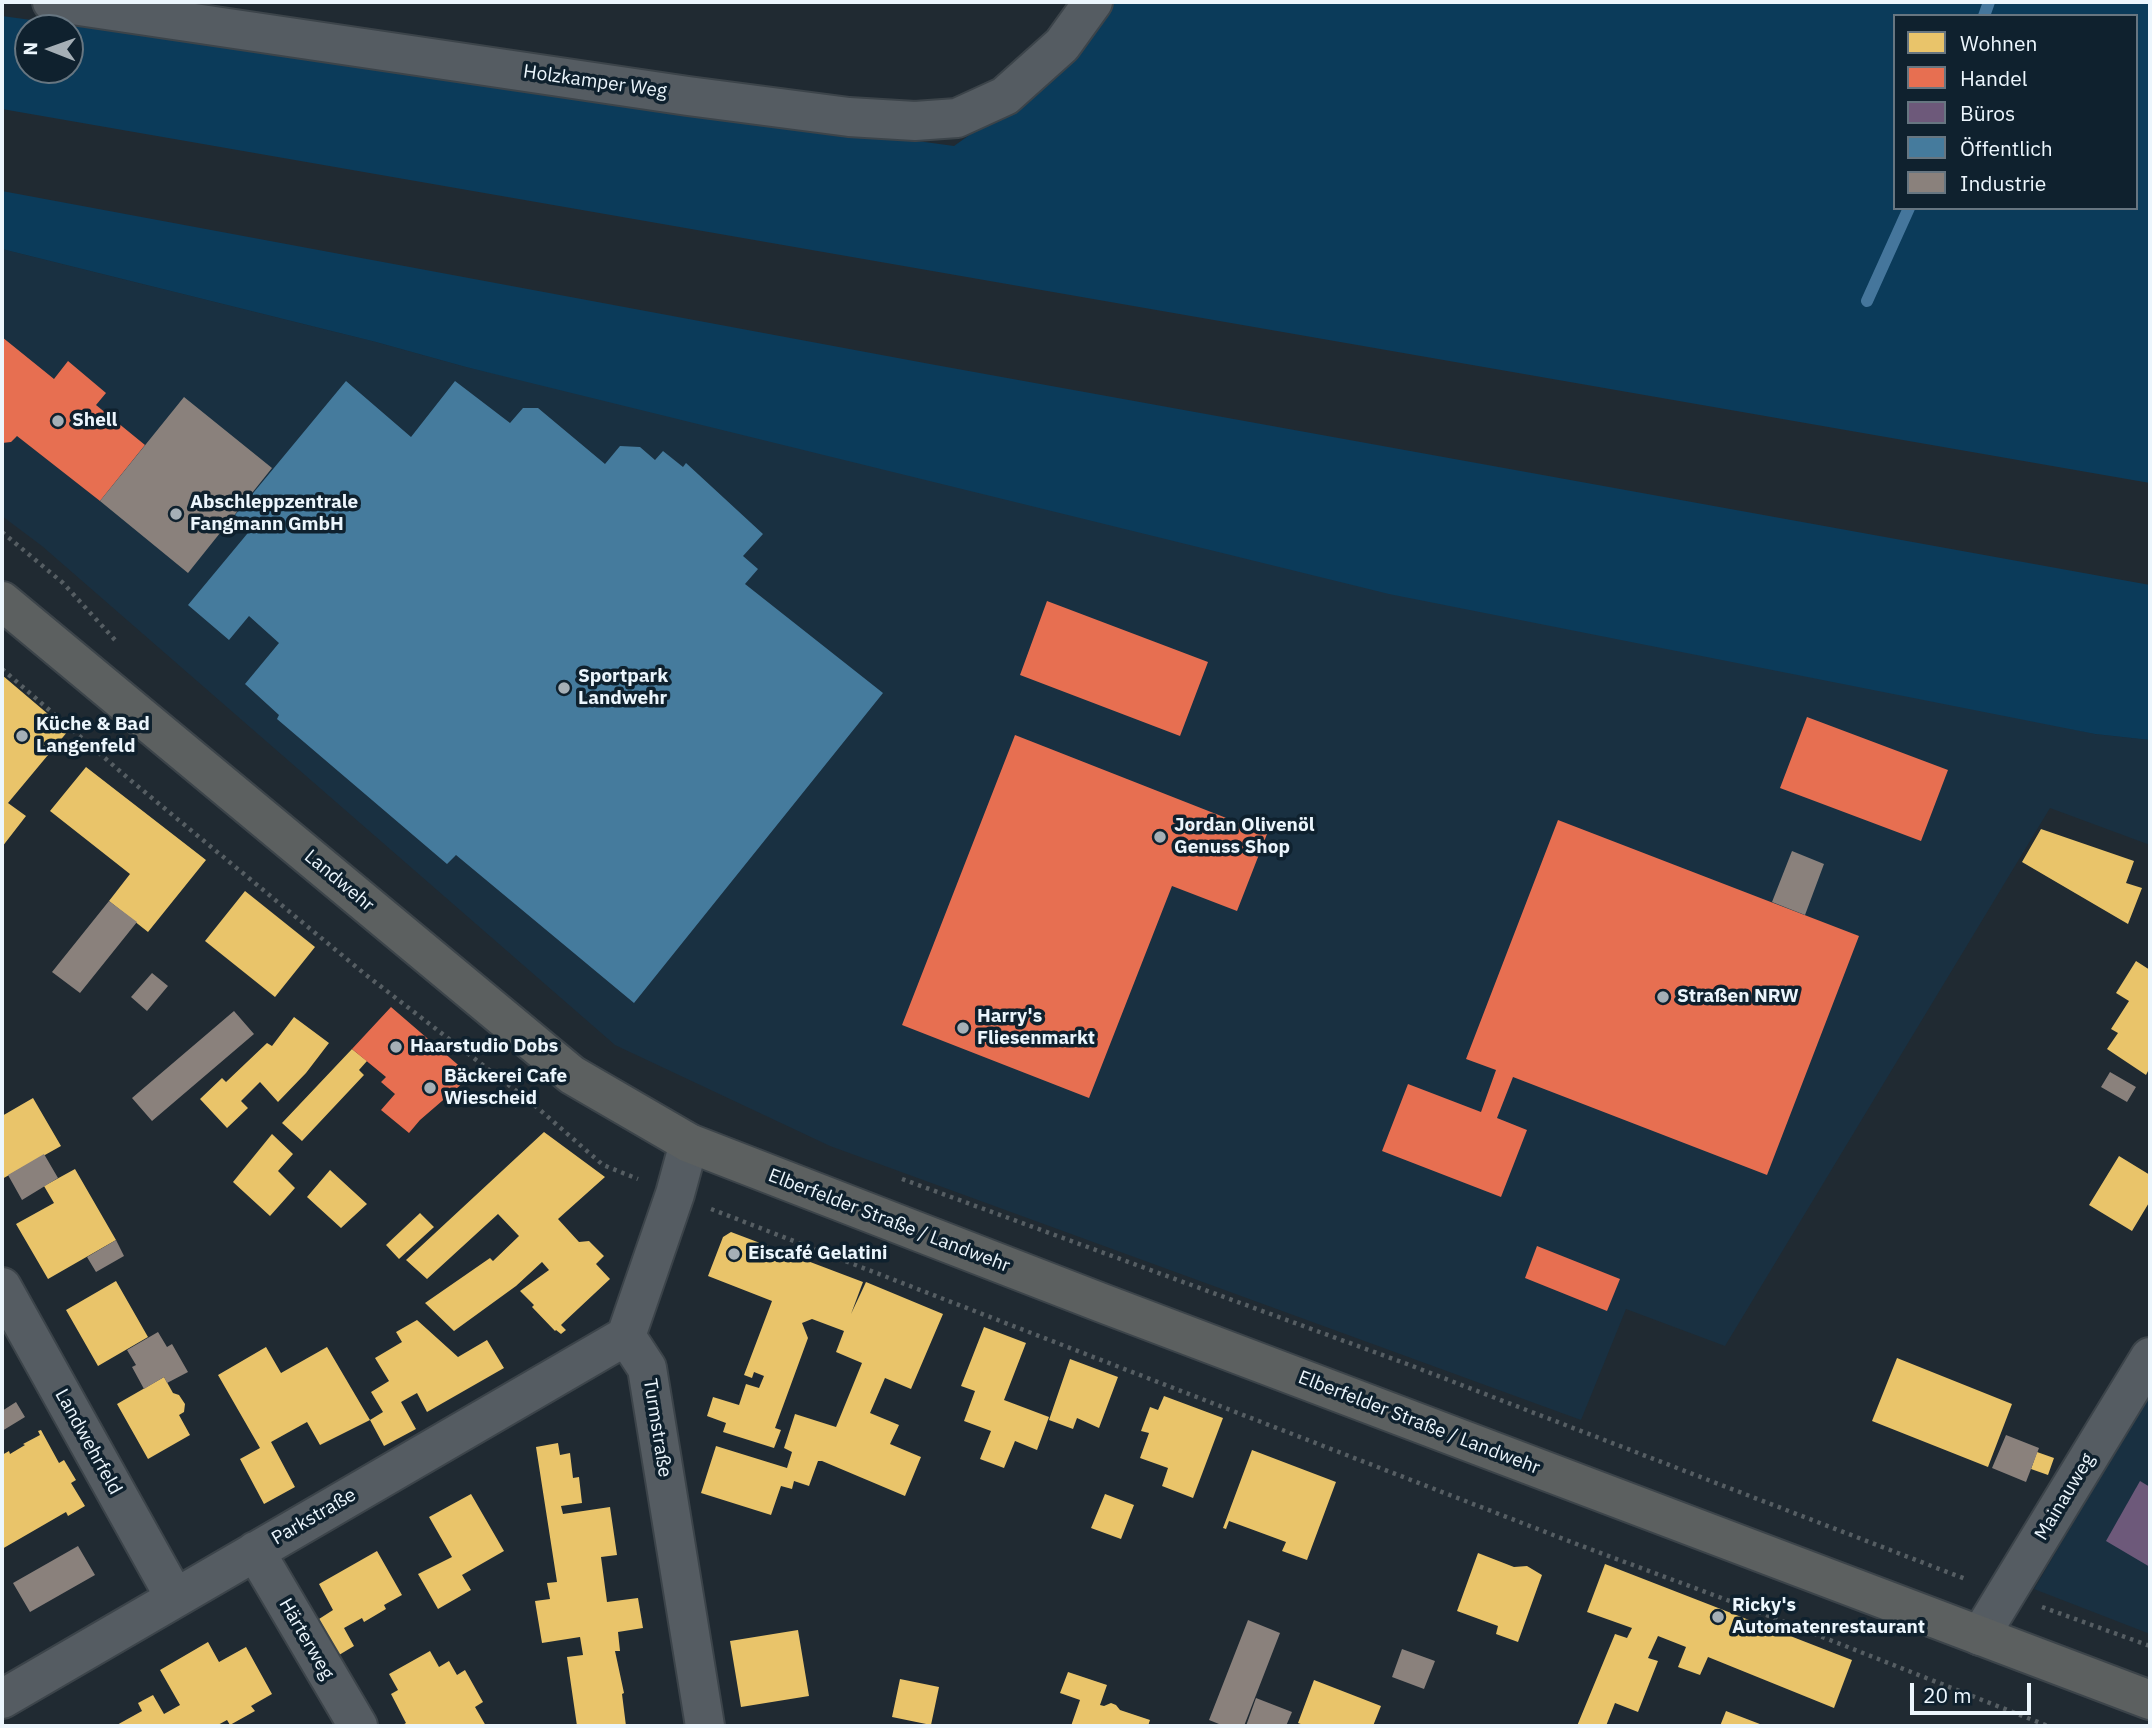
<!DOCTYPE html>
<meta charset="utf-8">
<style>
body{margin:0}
#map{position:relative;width:2152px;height:1728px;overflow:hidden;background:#202a32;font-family:"IBM Plex Sans",sans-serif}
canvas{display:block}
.frame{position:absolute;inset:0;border:4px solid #ecf6fd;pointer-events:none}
.legend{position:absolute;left:1893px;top:14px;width:245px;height:196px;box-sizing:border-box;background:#0f212e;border:2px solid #677681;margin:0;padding:9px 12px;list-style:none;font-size:21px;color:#ecf6fd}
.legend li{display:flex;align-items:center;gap:14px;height:35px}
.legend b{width:35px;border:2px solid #677681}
.north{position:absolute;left:14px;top:14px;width:70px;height:70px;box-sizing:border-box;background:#0f212e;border:2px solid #677681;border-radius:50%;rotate:271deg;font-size:19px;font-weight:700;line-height:28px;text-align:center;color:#ecf6fd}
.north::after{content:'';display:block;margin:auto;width:24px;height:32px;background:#a5afb6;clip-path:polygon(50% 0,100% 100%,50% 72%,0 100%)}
.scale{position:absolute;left:1910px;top:1683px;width:121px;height:32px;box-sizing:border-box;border:4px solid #ecf6fd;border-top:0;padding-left:9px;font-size:21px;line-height:24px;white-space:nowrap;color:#ecf6fd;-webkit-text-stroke:5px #0f212e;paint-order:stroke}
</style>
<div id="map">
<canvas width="2152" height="1728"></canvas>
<div class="frame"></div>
<ul class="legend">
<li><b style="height:19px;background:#e9c46a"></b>Wohnen</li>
<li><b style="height:19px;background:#e76f51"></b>Handel</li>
<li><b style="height:19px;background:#6d597a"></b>Büros</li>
<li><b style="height:19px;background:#457b9d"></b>Öffentlich</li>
<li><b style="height:19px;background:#8a817c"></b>Industrie</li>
</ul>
<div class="north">N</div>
<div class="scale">20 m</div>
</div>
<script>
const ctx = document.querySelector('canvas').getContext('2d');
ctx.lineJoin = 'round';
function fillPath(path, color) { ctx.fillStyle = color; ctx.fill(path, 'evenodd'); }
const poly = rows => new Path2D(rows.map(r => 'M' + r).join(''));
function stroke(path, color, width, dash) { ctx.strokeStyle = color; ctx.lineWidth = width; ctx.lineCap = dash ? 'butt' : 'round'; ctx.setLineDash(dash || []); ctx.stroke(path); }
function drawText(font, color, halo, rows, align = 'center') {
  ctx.font = font + ' "IBM Plex Sans",sans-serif'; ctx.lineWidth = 7; ctx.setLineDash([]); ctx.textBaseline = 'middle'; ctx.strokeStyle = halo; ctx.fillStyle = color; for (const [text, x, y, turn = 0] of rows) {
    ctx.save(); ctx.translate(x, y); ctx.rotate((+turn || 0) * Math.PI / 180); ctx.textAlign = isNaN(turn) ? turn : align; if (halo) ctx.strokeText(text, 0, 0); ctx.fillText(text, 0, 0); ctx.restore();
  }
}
const built = poly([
 [2,249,376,342,466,367,2095,734,2150,740,2150,845,2050,808,1725,1346,1626,1309,1581,1420,830,1146,615,1045,42,546,2,516],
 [2150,1393,2150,1634,2034,1589]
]);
const green = poly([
 [1108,2,2150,2,2150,483,2,109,2,16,954,146,1051,77],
 [1895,16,2136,16,2136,208,1895,208],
 [28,28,70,28,70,70,28,70],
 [2,191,930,364,2150,585,2150,740,2095,734,1389,594,466,367,376,342,2,249]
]);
const homes = poly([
 [2,675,68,731,8,803,26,816,2,847],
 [86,767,206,860,148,932,109,901,130,874,50,811],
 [2041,829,2134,861,2126,883,2142,888,2128,924,2022,862],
 [245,891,315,947,275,997,205,941],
 [2136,961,2150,970,2150,1067,2146,1075,2107,1049,2118,1033,2111,1029,2129,1001,2116,993],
 [294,1017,329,1043,306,1073,278,1102,260,1082,241,1101,248,1108,227,1128,200,1099,222,1078,226,1082,267,1043,272,1046],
 [352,1049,367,1061,359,1070,364,1075,302,1141,282,1123],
 [33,1098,61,1146,2,1179,2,1116],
 [544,1132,605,1177,558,1219,579,1242,589,1241,604,1256,596,1264,610,1279,563,1323,561,1325,566,1330,561,1334,556,1330,555,1331,532,1307,534,1305,520,1291,549,1270,542,1262,516,1286,454,1331,425,1303,490,1258,493,1261,519,1236,498,1214,427,1279,406,1260],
 [272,1134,293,1154,278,1171,295,1188,270,1216,233,1182],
 [2119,1156,2150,1175,2150,1201,2132,1231,2089,1205],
 [75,1169,116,1240,48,1279,16,1224,54,1203,44,1186],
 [330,1170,367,1204,341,1228,307,1197],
 [420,1213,434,1227,399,1259,386,1245],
 [731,1232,863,1282,851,1314,866,1282,943,1314,911,1389,885,1378,870,1413,899,1425,890,1444,921,1457,905,1496,822,1461,818,1461,809,1486,794,1481,792,1489,781,1486,771,1515,701,1493,716,1446,787,1468,792,1452,784,1448,795,1414,836,1427,862,1363,836,1352,844,1331,812,1319,802,1323,808,1338,775,1428,781,1430,774,1448,723,1432,726,1423,707,1416,713,1397,739,1405,746,1384,759,1388,764,1376,754,1372,752,1378,744,1375,772,1301,708,1276,723,1237],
 [116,1281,148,1337,98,1366,66,1310],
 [417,1320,458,1357,487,1340,504,1368,427,1412,417,1393,401,1402,416,1429,384,1446,370,1420,383,1412,371,1392,389,1381,375,1358,402,1342,396,1332],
 [984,1327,1026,1343,1004,1400,1049,1417,1037,1450,1015,1441,1004,1468,980,1459,991,1431,964,1421,975,1391,961,1386],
 [266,1347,281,1373,327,1347,370,1420,320,1445,307,1422,271,1442,295,1487,264,1504,240,1459,260,1448,218,1375],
 [1897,1358,2012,1404,1988,1467,1872,1421],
 [1070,1359,1118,1377,1099,1428,1077,1418,1073,1429,1049,1420],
 [164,1377,173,1393,179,1395,185,1404,184,1412,179,1415,190,1435,148,1459,117,1404],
 [1164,1396,1223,1418,1193,1498,1162,1486,1168,1468,1140,1458,1149,1433,1141,1431,1150,1407,1158,1410],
 [41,1430,59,1463,64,1460,76,1480,71,1483,85,1506,68,1516,66,1512,2,1549,2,1455,9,1451,10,1454,25,1445,23,1444,40,1435,38,1431],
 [558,1443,560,1455,570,1453,573,1478,579,1477,582,1503,561,1506,563,1514,610,1507,617,1555,601,1557,607,1602,638,1598,643,1628,618,1632,620,1651,615,1651,624,1693,622,1694,626,1726,577,1726,567,1657,583,1655,580,1637,542,1643,535,1601,550,1599,547,1583,557,1582,536,1447],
 [1252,1450,1336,1482,1307,1560,1282,1551,1286,1542,1229,1521,1226,1529,1223,1528],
 [2037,1452,2054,1458,2048,1475,2031,1469],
 [471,1494,504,1551,462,1575,471,1590,438,1609,418,1574,452,1557,429,1517],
 [1105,1494,1134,1505,1121,1539,1091,1528],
 [377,1551,402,1595,384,1605,386,1609,364,1622,362,1618,344,1628,354,1646,339,1655,319,1619,333,1610,319,1584],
 [1478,1553,1514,1567,1527,1566,1542,1575,1518,1642,1496,1634,1498,1626,1457,1611],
 [1605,1564,1852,1660,1834,1708,1708,1657,1700,1675,1678,1667,1686,1647,1658,1636,1648,1658,1658,1661,1638,1712,1615,1703,1606,1726,1577,1726,1615,1634,1627,1638,1632,1628,1587,1612],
 [798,1630,809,1696,741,1707,730,1641],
 [208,1642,219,1662,246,1647,272,1694,251,1706,255,1711,230,1725,227,1720,216,1726,115,1726,142,1711,138,1703,153,1695,164,1714,180,1705,160,1670],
 [430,1651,439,1667,449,1661,457,1675,465,1670,483,1702,475,1707,486,1726,401,1726,406,1723,391,1694,398,1690,389,1674],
 [1068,1672,1107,1685,1100,1705,1104,1706,1111,1703,1116,1705,1120,1710,1150,1720,1148,1726,1071,1726,1080,1700,1060,1693],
 [900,1679,939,1687,931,1725,892,1717],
 [1314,1680,1381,1706,1373,1726,1306,1726,1298,1723],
 [1726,1711,1765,1726,1720,1726]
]);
const shops = poly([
 [2,337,54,379,68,361,106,393,96,405,145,445,100,501,17,436,11,442,2,443],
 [1047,601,1208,662,1180,736,1020,675],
 [1807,717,1948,770,1921,841,1780,788],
 [1015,735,1267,834,1237,911,1172,886,1089,1098,902,1025],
 [1558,820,1859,936,1767,1175,1513,1077,1497,1118,1527,1130,1501,1197,1382,1151,1408,1084,1481,1112,1496,1070,1466,1059],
 [391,1007,471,1076,420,1120,409,1133,381,1110,395,1094,381,1082,386,1077,352,1049],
 [1537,1246,1620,1279,1607,1311,1525,1278]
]);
const offices = poly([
 [2140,1481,2150,1487,2150,1567,2106,1541]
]);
const public = poly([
 [346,381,411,437,455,381,510,423,523,408,538,408,605,464,620,446,640,447,655,460,663,451,683,467,686,463,763,534,743,556,758,569,745,584,883,693,634,1003,456,855,447,864,277,719,279,715,245,684,279,643,249,616,229,640,188,605,252,528,235,515]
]);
const industry = poly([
 [184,397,272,468,188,573,100,501],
 [1792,851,1824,864,1805,915,1772,902],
 [109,901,137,922,80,993,52,972],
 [152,973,168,986,147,1011,131,997],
 [234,1011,254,1034,152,1121,132,1098],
 [2110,1072,2136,1087,2127,1102,2101,1087],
 [44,1154,58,1178,22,1200,8,1175],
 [116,1240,124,1256,96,1272,87,1257],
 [158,1332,167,1347,172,1344,188,1372,167,1383,164,1377,144,1389,132,1367,136,1365,127,1350],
 [16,1402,25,1417,2,1431,2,1411],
 [2006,1435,2039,1448,2026,1482,1992,1468],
 [78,1546,95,1575,30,1612,13,1583],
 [1248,1620,1280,1633,1244,1726,1224,1726,1209,1720],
 [1402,1649,1435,1661,1424,1689,1392,1677],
 [1256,1698,1292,1712,1286,1726,1246,1726]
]);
const stream = poly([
 [1984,16,1989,2],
 [1867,301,1909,208]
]);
const path = poly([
 [2,532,63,583,115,640],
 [2,669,129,779,366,975,532,1103,603,1165,638,1179],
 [902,1179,1407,1364,1968,1580],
 [711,1209,1579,1545,1754,1610,2048,1726],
 [2042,1607,2150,1646]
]);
const minor = poly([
 [52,2,688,96,849,117,915,121,957,118,1005,96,1062,45,1093,2],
 [689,1143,675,1194,626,1336,647,1368,705,1726],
 [2,1287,174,1596],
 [255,1551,358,1726],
 [1980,1636,2150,1357],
 [2,1699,626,1336]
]);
const major = poly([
 [2,601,572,1075,689,1143,1102,1303,2150,1700]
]);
const markers = [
 [58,421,7,"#a5afb6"],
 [176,514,7,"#a5afb6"],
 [564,688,7,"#a5afb6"],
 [22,736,7,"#a5afb6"],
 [1160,837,7,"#a5afb6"],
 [1663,997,7,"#a5afb6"],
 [963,1028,7,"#a5afb6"],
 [396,1047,7,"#a5afb6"],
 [430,1088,7,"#a5afb6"],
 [734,1254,7,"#a5afb6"],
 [1718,1617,7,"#a5afb6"]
];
const streetNames = [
 ["Holzkamper Weg",595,82,8],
 ["Landwehr",339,881,40],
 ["Elberfelder Straße / Landwehr",889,1221,21],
 ["Elberfelder Straße / Landwehr",1419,1423,21],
 ["Turmstraße",657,1428,81],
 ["Landwehrfeld",88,1442,61],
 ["Mainauweg",2065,1497,-59],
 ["Parkstraße",314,1517,-30],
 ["Härterweg",306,1639,60]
];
const poiNames = [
 ["Shell",72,421],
 ["Abschleppzentrale",190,503],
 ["Fangmann GmbH",190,525],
 ["Sportpark",578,677],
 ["Landwehr",578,699],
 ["Küche & Bad",36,725],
 ["Langenfeld",36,747],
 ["Jordan Olivenöl",1174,826],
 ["Genuss Shop",1174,848],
 ["Straßen NRW",1677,997],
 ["Harry's",977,1017],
 ["Fliesenmarkt",977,1039],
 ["Haarstudio Dobs",410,1047],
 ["Bäckerei Cafe",444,1077],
 ["Wiescheid",444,1099],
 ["Eiscafé Gelatini",748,1254],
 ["Ricky's",1732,1606],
 ["Automatenrestaurant",1732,1628]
];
fillPath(built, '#193041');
fillPath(green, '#0b3b5a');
fillPath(homes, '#e9c46a');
fillPath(shops, '#e76f51');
fillPath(offices, '#6d597a');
fillPath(public, '#457b9d');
fillPath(industry, '#8a817c');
stroke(stream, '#45769c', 12);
stroke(minor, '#3c444a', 42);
stroke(major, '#3c444a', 42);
stroke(path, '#565e63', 4.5, [3.5, 5]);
stroke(minor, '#555c62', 38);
stroke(major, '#5c6060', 38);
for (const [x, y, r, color] of markers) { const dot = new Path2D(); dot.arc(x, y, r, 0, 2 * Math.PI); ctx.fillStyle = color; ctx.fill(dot); stroke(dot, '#0f212e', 2.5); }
drawText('19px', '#ecf6fd', '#0f212e', streetNames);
drawText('bold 19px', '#ecf6fd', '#0f212e', poiNames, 'left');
</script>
